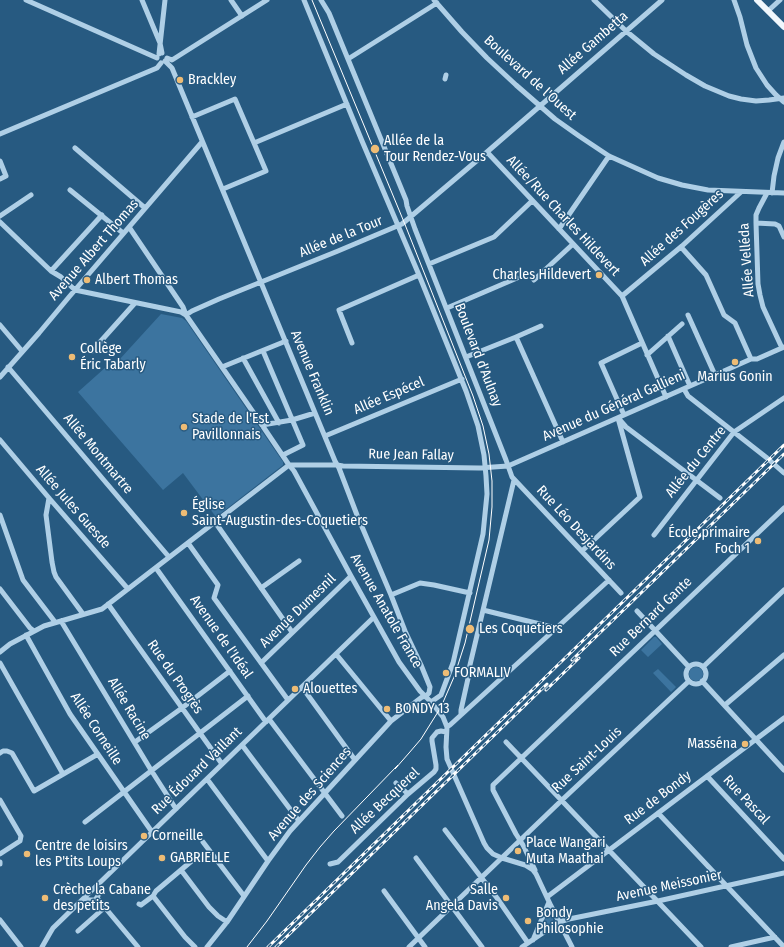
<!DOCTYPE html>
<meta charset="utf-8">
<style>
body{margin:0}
canvas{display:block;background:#275a81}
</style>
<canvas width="784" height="947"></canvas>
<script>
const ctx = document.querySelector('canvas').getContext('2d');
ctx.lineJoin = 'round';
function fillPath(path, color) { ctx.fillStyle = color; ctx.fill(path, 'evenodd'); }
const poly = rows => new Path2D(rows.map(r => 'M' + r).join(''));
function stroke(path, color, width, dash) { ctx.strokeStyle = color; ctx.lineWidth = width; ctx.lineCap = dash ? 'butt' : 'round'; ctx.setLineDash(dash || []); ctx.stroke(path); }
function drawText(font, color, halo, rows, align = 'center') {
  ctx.font = font + ' "Fira Sans Condensed",sans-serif'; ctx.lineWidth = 3; ctx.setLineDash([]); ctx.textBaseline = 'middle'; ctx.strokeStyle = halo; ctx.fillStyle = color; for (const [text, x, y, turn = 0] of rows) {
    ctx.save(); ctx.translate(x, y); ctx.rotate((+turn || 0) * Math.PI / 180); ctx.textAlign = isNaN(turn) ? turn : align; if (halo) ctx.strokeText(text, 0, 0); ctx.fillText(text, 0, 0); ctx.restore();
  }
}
const green = poly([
 [161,314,182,318,186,321,283,462,283,465,216,517,183,473,163,490,78,392,106,367,109,371],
 [654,637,656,637,662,644,648,657,641,650],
 '689 674a7 7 0 1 1 14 0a7 7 0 1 1-14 0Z',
 [658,669,676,687,671,692,653,673],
 [549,914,552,915,553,918,553,921,551,923,541,929,547,915]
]);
const minor = poly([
 [26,0,157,58],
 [142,0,160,43,162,53],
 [231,0,242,16],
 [304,0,362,141,419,275,466,391,478,426,484,455,486,476,487,494,483,534,453,663,441,695,431,702],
 [321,0,329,13,406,200,407,206,415,229,506,460,512,477,621,593],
 [434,0,462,32,487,58,516,85,555,119,579,136,609,156,658,178,682,185,708,190,784,193],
 [594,0,626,31,654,54,686,75,705,86,729,96,741,99,756,101,769,100,784,98],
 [734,0,740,17,747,45,756,68,767,85,776,95,784,102],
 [768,11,780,0],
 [159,54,165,0],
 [167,58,172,60,267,0],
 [348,59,437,3],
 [165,61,172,68,335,461,339,468,357,515,391,595,405,631,421,665,430,687,429,693,426,696],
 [445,79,446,75],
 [192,117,235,99,254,143,266,171,223,189],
 [0,134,157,68,161,63],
 [254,143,347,104],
 [75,148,145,208],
 [487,152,622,296,666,397],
 [0,161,6,176,0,179],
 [70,190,123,233],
 [767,193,759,208,756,215,756,223,758,284,760,295,763,307,782,348],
 [772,193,774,176,778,158,784,142],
 [0,216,31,195],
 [0,222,51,271,61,277,75,290,181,312,186,315],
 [756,223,775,224,779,226,784,237],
 [129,227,183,307,186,315,262,425,289,465,294,471,351,576,399,662,420,691,431,702,443,717,447,727,446,747,447,759,484,843,487,848,493,854,502,858,525,865,533,870,536,874,551,906,572,947],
 [559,229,609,156],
 [681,247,706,275,724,315,735,323,751,359],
 [429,264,494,237,532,201],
 [51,271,102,215],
 [534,280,573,244],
 [622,296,682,246,741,192],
 [447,308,517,278],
 [186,315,192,311,219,299,338,251,402,224,487,152,662,0],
 [688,315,715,375],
 [0,325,22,351],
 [668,336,690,386],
 [516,337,541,326],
 [352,343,339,310,419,275],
 [92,351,135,303],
 [263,351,303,445,283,455],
 [647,355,682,324],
 [466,357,516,337,563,442],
 [243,358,279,423],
 [8,367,169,557],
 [222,367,286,341],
 [0,377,39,333,69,297,202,142],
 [684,389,688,396,767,458,784,473],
 [624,415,601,363,642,343],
 [619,419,626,427,720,498],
 [262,425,292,420,315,413],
 [325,436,462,379],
 [0,440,49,498,128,589],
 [289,465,337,465,343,466,479,468,508,466,715,375,751,359,757,359,784,347],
 [49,498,46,515,52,562,54,572,56,577,83,614],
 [0,515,23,580,55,622],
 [215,522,292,632],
 [654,535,734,432,784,398],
 [188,543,218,585,214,598,288,700],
 [582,551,640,497,618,418],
 [156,568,266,722],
 [261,588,299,561],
 [0,589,30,628,34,631],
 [391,595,420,583,434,585,470,593],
 [108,604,222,764],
 [483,610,556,628],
 [637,611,689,667],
 [61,621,151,770,176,809],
 [26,635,70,714,152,832],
 [0,652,10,644,44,626,102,609,289,465],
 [336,654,391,721],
 [0,663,63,774],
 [261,663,351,576],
 '686 674a10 10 0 1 1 20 0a10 10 0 1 1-20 0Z',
 [703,667,784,590],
 [702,681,784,770],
 [302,687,355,760],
 [725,705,784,655],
 [461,715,609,580],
 [269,719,342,816],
 [447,727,450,725,461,715,461,710,469,674,469,669,514,480],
 [135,742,182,708,230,671],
 [506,742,701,947],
 [242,745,299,821],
 [0,753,3,751,7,751,12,753,34,791,98,754],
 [707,776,784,859],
 [207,779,268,861],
 [396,783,408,794],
 [0,800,21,836,20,841,0,854],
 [658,813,784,947],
 [85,822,248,696],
 [445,830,497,898,528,943],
 [203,842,244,896],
 [416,858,482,947],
 [0,862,0,864],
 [330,864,338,862,408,794,434,772,436,769,436,765,432,741,432,738,437,732,441,731,446,732],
 [181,870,209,907,218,916,227,922],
 [535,870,523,845,516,834,493,790,493,785,784,508],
 [384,891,425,947],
 [153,896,185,937,195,947],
 [547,897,784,718],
 [84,898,90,900,95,900,98,896,99,892,96,887],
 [97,898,138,947],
 [139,904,141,905,153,896,156,891,194,859],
 [0,920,21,947],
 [78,931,104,908],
 [533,940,549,902],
 [42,947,50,933,53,928,374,617],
 [207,947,227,922,268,861,290,831,391,721,422,697,426,696],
 [409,947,562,800,689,681],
 [522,947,559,922,569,919,658,901,784,873],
 [731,947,775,937]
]);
const major = poly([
 [757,0,784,27]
]);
const tram = poly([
 [247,947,267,921,306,865,320,847,334,831,398,765,395,769,409,753,421,739,441,707,454,677,465,643,489,540,492,507,492,481,489,454,483,426,473,396,404,222,312,0]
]);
const rail = poly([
 [572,660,784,454],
 [546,690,579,658],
 [268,947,784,445],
 [276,947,547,684]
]);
const markers = [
 [180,80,4,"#eebc75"],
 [375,149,5,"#eebc75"],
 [599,275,4,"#eebc75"],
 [87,280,4,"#eebc75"],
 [72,357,4,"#eebc75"],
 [735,362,4,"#eebc75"],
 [184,427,4,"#eebc75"],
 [184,513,4,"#eebc75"],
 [758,541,4,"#eebc75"],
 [470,629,5,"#eebc75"],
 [446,673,4,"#eebc75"],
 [295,689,4,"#eebc75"],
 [387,709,4,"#eebc75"],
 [745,744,4,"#eebc75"],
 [144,836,4,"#eebc75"],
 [518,851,4,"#eebc75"],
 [27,854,4,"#eebc75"],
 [162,858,4,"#eebc75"],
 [45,898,4,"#eebc75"],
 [506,898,4,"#eebc75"],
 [528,921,4,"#eebc75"]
];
const streetNames = [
 ["Allée Gambetta",593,43,-41],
 ["Boulevard de l'Ouest",530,78,42],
 ["Allée/Rue Charles Hildevert",563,216,47],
 ["Allée des Fougères",682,228,-42],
 ["Allée de la Tour",341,237,-22],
 ["Avenue Albert Thomas",94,250,-49],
 ["Allée Velléda",747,260,-94],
 ["Boulevard d'Aulnay",478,355,69],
 ["Avenue Franklin",312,373,67],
 ["Allée Espécel",389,396,-23],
 ["Avenue du Général Gallieni",614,406,-24],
 ["Allée Montmartre",98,454,50],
 ["Rue Jean Fallay",411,455,1],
 ["Allée du Centre",696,462,-51],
 ["Allée Jules Guesde",73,507,49],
 ["Rue Léo Desjardins",576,528,47],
 ["Avenue Dumesnil",298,611,-44],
 ["Avenue Anatole France",386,611,60],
 ["Rue Bernard Gante",651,617,-44],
 ["Avenue de l'Idéal",221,637,55],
 ["Rue du Progrès",175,677,55],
 ["Allée Racine",129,709,59],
 ["Allée Corneille",96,729,57],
 ["Rue Saint-Louis",587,760,-43],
 ["Rue Édouard Vaillant",197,771,-44],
 ["Avenue des Sciences",310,794,-49],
 ["Rue de Bondy",658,798,-37],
 ["Rue Pascal",746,800,47],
 ["Allée Becquerel",385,801,-43],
 ["Avenue Meissonier",669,886,-12]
];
const poiNames = [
 ["Brackley",188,80],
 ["Allée de la",384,141],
 ["Tour Rendez-Vous",384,157],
 ["Charles Hildevert",591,275,"right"],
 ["Albert Thomas",95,280],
 ["Collège",80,349],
 ["Éric Tabarly",80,365],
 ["Marius Gonin",735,377,"center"],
 ["Stade de l'Est",192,419],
 ["Pavillonnais",192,435],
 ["Église",192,505],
 ["Saint-Augustin-des-Coquetiers",192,521],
 ["École primaire",750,533,"right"],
 ["Foch 1",750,549,"right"],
 ["Les Coquetiers",479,629],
 ["FORMALIV",454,673],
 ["Alouettes",303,689],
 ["BONDY 13",395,709],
 ["Masséna",737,744,"right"],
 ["Corneille",152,836],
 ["Place Wangari",526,843],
 ["Muta Maathai",526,859],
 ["Centre de loisirs",35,846],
 ["les P'tits Loups",35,862],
 ["GABRIELLE",170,858],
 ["Crèche la Cabane",53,890],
 ["des petits",53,906],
 ["Salle",498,890,"right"],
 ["Angela Davis",498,906,"right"],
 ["Bondy",536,913],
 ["Philosophie",536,929]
];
fillPath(green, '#3c749f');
stroke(minor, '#afcfe6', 5);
stroke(major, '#f0f7fd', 6);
stroke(tram, '#fff', 1);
stroke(rail, '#fff', 3);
stroke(rail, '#275a81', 1.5, [4.5]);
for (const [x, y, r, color] of markers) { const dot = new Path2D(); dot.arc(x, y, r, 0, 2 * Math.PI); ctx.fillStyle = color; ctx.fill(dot); stroke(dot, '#275a81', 1.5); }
drawText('14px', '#fff', '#275a81', streetNames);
drawText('14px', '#fff', '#275a81', poiNames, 'left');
</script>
